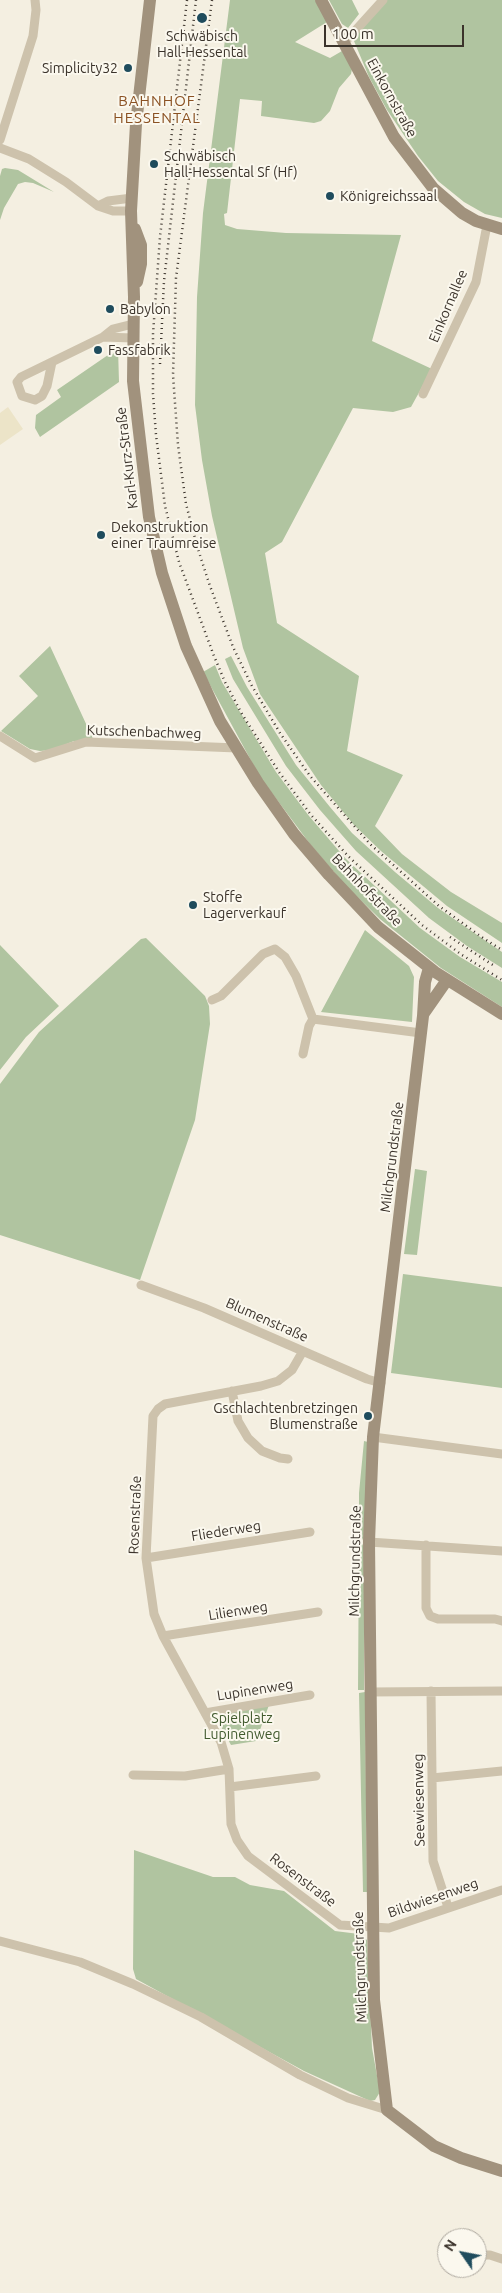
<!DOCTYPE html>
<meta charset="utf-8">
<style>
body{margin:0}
#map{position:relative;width:502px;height:2293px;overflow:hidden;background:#f4efe1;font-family:Ubuntu,sans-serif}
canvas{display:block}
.north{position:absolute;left:437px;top:2228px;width:50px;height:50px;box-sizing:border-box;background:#fbf8ee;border:1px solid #aea9a0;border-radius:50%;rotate:303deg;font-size:14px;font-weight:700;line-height:20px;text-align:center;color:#3b332b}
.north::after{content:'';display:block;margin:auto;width:18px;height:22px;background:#1f4c5d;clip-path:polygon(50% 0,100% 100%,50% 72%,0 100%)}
.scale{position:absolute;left:324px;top:25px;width:140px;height:22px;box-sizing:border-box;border:2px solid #3b332b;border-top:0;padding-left:6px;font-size:15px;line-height:18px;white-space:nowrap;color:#3b332b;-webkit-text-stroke:4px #fbf8ee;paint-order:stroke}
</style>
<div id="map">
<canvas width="502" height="2293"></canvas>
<div class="north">N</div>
<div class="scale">100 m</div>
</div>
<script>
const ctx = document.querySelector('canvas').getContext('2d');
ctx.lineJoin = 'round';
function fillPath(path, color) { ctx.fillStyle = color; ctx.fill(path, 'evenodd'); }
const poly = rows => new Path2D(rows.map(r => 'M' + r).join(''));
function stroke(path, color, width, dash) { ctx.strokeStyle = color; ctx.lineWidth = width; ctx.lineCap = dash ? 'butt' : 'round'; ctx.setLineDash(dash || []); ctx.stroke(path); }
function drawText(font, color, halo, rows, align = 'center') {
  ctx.font = font + ' Ubuntu,sans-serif'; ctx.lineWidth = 4; ctx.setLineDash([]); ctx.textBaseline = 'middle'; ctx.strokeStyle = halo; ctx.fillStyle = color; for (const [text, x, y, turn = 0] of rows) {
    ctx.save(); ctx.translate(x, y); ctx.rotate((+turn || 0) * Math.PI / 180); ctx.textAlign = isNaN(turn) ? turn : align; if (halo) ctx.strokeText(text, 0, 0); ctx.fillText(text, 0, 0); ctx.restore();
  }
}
const green = poly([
 [230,0,315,0,327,22,295,42,330,58,342,51,352,69,351,74,339,88,330,111,321,121,314,123,261,116,262,101,240,99,227,213,224,214,225,225,237,229,286,233,401,235,372,341,432,369,411,407,393,412,353,408,282,542,265,553,277,623,359,676,347,751,403,775,375,826,402,854,451,892,502,923,502,943,447,906,381,851,354,825,321,785,260,694,243,648,212,516,202,460,195,405,197,297,203,213],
 [329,0,352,0,359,14,348,28,342,24],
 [387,0,502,0,502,218,485,214,464,202,438,181,418,156,387,110,369,77,354,41,359,31],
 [5,168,18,170,54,192,33,183,25,182,18,184,4,208,0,220,0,176,2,169],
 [118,348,119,382,40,437,35,428,36,415,61,397,57,390,108,355,110,357],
 [50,646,94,741,74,741,52,750,40,751,30,749,1,731,38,696,19,676],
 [231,656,247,687,296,765,330,807,352,833,395,872,438,908,502,952,502,968,467,946,429,918,356,851,320,810,286,766,233,679,225,659],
 [215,665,222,682,276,772,309,816,346,859,420,928,460,957,502,982,502,1007,441,968,380,919,346,886,310,844,260,777,203,672],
 [365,930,409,966,414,977,412,1022,321,1012],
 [146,938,205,996,209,1006,210,1024,195,1120,140,1280,0,1235,0,1084,39,1032,141,939],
 [0,945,59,1006,26,1037,0,1070],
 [415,1169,427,1171,417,1255,404,1254],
 [403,1274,502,1287,502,1388,391,1373],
 [364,1441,368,1442,364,1543,359,1530,359,1493],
 [359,1537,364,1548,364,1690,358,1690],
 [365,1692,367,1892,363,1892,359,1693],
 [269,1705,256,1741,231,1745,219,1723,222,1717,233,1710],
 [134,1850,213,1877,235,1877,250,1885,284,1891,335,1931,359,1934,367,1940,372,2048,346,2037,372,2048,380,2092,375,2100,370,2101,304,2071,136,1979,133,1969]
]);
const plaza = poly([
 [8,407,23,429,0,445,0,413]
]);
const street = poly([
 [344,43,383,0],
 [0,140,33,36,36,10,35,0],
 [0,148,29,159,66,182,98,206,113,211,131,211],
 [98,206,108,201,132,198],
 [103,337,133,338],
 [52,362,47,386,42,396,35,400,22,396,17,382,21,377,103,337,113,329,133,324],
 [423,394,476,282,487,225],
 [0,736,35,758,86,742,237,748],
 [212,1000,221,996,263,954,275,949,285,957,296,976,313,1019,421,1033],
 [303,1054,309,1026,313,1019],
 [141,1285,204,1308,367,1379,381,1383],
 [303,1351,292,1370,278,1381,261,1386,165,1404,158,1409,153,1416,146,1558,154,1614,163,1636,221,1742,229,1769,231,1824,237,1840,248,1856,340,1925,389,1928,502,1890],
 [232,1391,238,1421,248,1438,262,1451,280,1458,288,1459],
 [373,1437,502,1454],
 [369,1542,502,1551],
 [426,1545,426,1608,430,1616,438,1619,495,1619,502,1621],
 [146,1558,310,1532],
 [163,1636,318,1612],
 [431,1691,433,1861,448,1907],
 [370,1692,502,1691],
 [205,1713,310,1695],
 [133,1775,185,1776,229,1769],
 [432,1778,502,1771],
 [230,1787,316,1776],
 [0,1941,80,1962,133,1984,201,2017,300,2075,348,2098,387,2110],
 [478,2255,490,2255,502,2259]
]);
const secondary = poly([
 [150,0,136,124,131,211,134,297,133,381,149,517,162,573,186,646,220,721,258,783,294,834,329,875,378,927,435,972,502,1014],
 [321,0,394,137,433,188,462,213,476,221,502,229],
 [135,229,141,245,141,264,137,282],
 [429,968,425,982,423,1016,373,1437,369,1542,374,2000,387,2110,434,2146,461,2158,502,2171],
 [424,1013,447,980]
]);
const rail = poly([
 [187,0,160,237,153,334,153,394,156,435,165,506,179,562,214,656,225,682,242,714,279,772,311,815,349,857,422,925,462,955,502,980],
 [212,0,176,278,173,375,178,445,186,504,197,546,210,586,233,647,252,686,280,733,310,776,370,844,439,906,483,938,502,950],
 [160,364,164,281,196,0],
 [450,937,496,967]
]);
const markers = [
 [202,18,6,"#1f4c5d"],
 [128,68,5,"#1f4c5d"],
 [154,164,5,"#1f4c5d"],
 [330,196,5,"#1f4c5d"],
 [110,309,5,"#1f4c5d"],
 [98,350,5,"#1f4c5d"],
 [101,535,5,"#1f4c5d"],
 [193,905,5,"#1f4c5d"],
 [368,1416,5,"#1f4c5d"]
];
const poiNames = [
 ["Schwäbisch",202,36,"center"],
 ["Hall-Hessental",202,52,"center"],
 ["Simplicity32",118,68,"right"],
 ["Schwäbisch",164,156],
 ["Hall-Hessental Sf (Hf)",164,172],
 ["Königreichssaal",340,196],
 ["Babylon",120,309],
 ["Fassfabrik",108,350],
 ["Dekonstruktion",111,527],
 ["einer Traumreise",111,543],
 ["Stoffe",203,897],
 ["Lagerverkauf",203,913],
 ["Gschlachtenbretzingen",358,1408,"right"],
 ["Blumenstraße",358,1424,"right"]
];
const streetNames = [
 ["Einkornstraße",392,98,61],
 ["Einkornallee",448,306,-67],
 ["Karl-Kurz-Straße",127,458,-97],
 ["Kutschenbachweg",144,732,2],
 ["Bahnhofstraße",367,890,46],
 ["Milchgrundstraße",392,1157,-83],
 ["Blumenstraße",267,1320,24],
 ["Rosenstraße",135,1515,-88],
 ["Fliederweg",226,1531,-9],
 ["Milchgrundstraße",355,1561,-89],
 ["Lilienweg",238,1611,-9],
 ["Lupinenweg",255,1690,-9],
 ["Seewiesenweg",419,1800,-91],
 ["Rosenstraße",303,1880,37],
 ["Bildwiesenweg",433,1898,-19],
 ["Milchgrundstraße",360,1967,-92]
];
const parkNames = [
 ["Spielplatz",242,1718],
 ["Lupinenweg",242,1734]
];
const neighbourhoodNames = [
 ["BAHNHOF",157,101],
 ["HESSENTAL",157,118]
];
fillPath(green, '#b0c4a0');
fillPath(plaza, '#ece4c8');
stroke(street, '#cdc2ac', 9);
stroke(secondary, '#a1927d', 12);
stroke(rail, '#3b332b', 2.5, [1, 4]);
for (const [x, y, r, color] of markers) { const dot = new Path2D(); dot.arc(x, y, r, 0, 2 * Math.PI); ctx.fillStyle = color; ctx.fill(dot); stroke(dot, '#fbf8ee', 2); }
drawText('14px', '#3b332b', '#fbf8ee', poiNames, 'left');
drawText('14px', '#3b332b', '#fbf8ee', streetNames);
drawText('14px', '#415a2e', '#fbf8ee', parkNames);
ctx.letterSpacing = '1px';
drawText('15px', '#8b5223', '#fbf8ee', neighbourhoodNames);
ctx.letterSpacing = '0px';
</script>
